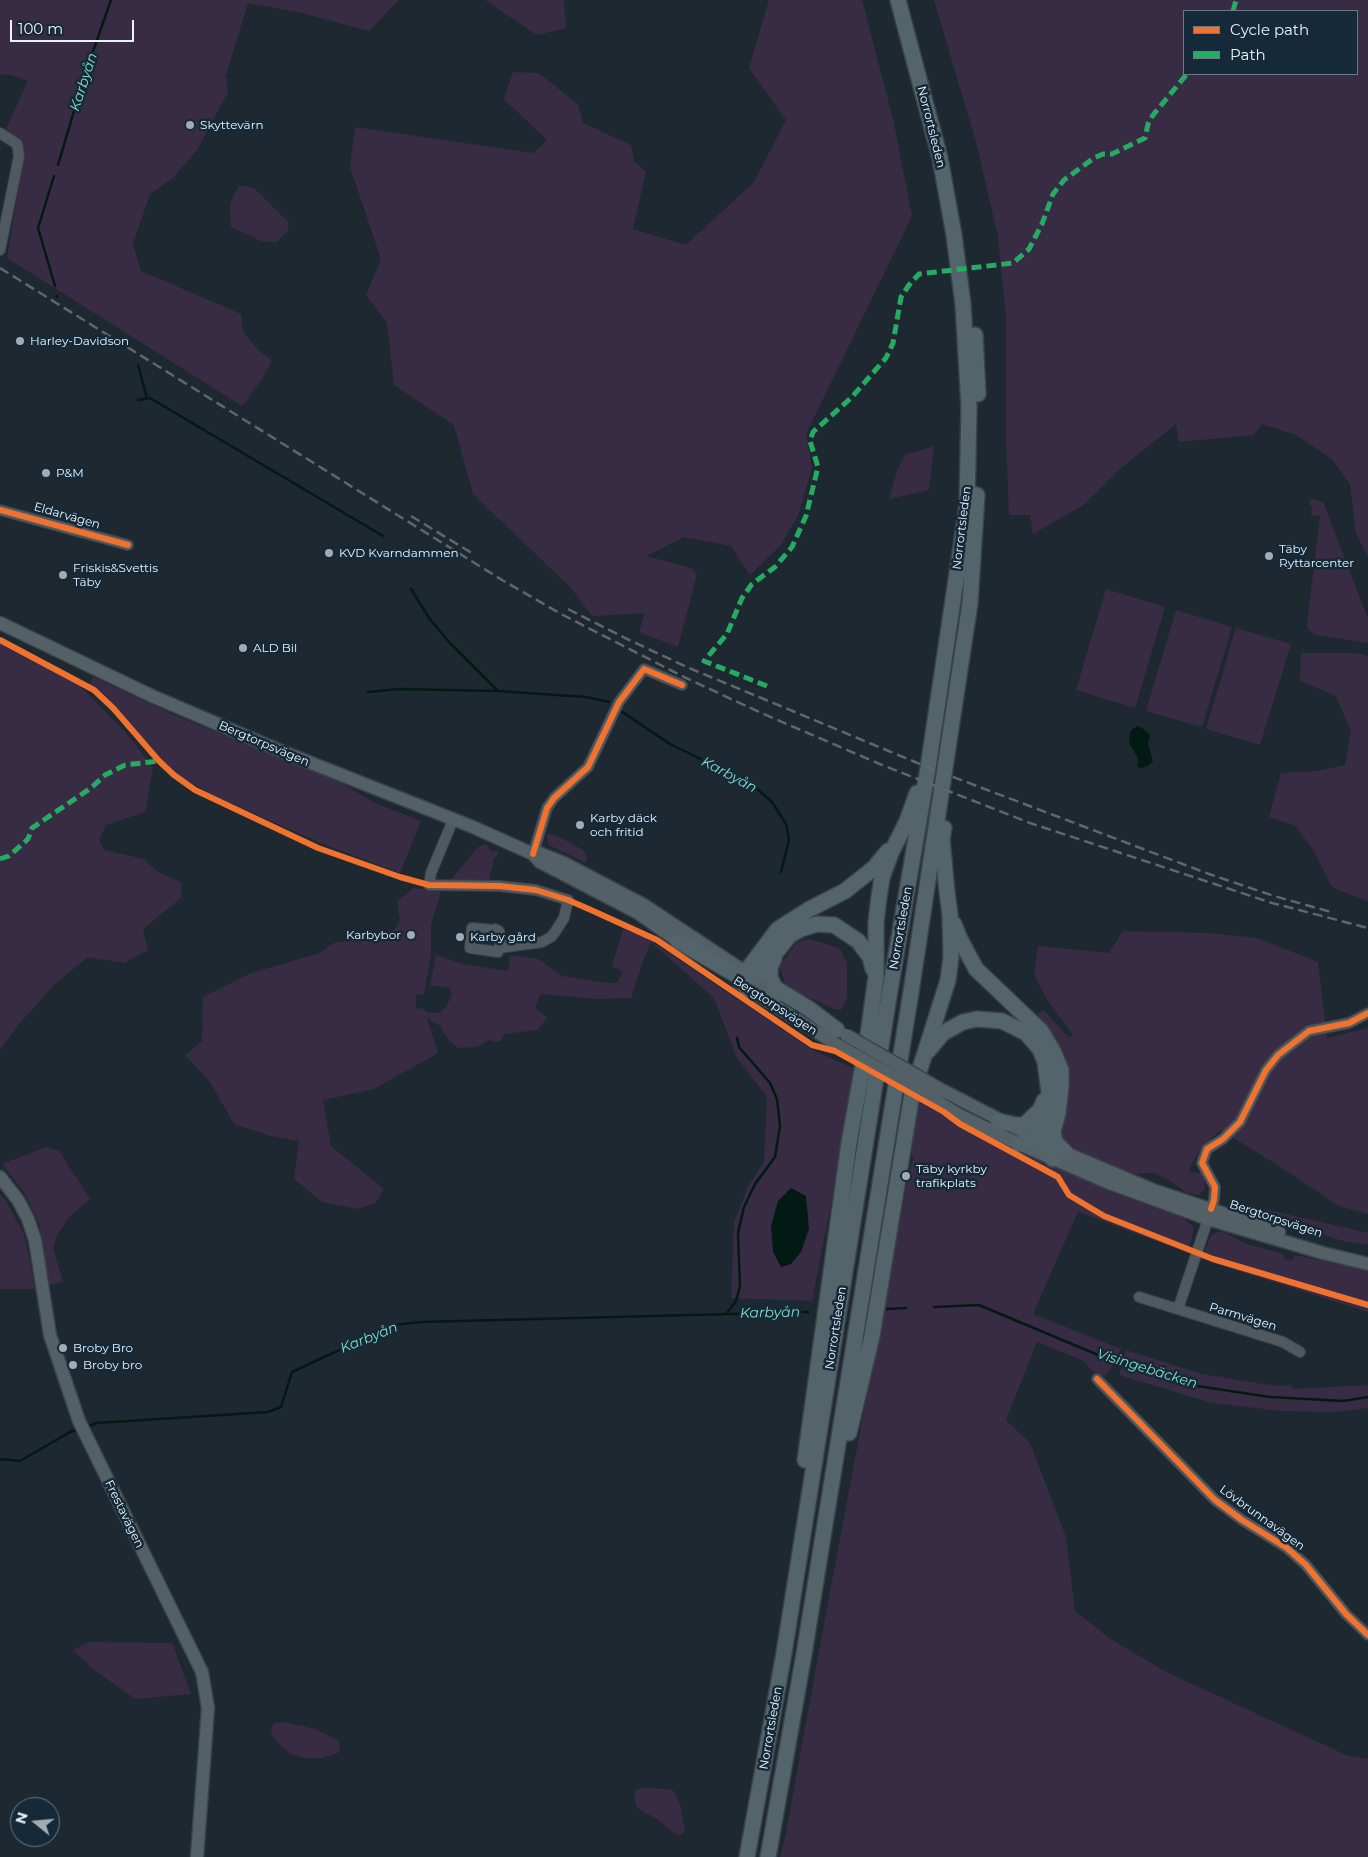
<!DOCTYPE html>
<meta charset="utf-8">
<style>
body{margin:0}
#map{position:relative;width:1368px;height:1857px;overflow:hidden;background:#1e2830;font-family:Montserrat,sans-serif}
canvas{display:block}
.legend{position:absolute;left:1183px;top:10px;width:175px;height:65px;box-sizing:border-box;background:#162938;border:1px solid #6a7a87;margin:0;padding:6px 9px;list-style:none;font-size:15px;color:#e7f3fd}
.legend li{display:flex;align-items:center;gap:10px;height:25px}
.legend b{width:25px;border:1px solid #6a7a87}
.north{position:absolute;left:10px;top:1797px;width:50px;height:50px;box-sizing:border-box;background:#162938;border:1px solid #6a7a87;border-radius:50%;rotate:287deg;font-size:14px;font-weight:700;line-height:20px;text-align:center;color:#e7f3fd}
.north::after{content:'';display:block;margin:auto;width:18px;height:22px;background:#a1acb5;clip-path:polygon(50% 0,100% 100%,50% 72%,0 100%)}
.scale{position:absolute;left:10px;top:20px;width:124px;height:22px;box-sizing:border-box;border:2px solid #e7f3fd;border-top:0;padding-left:6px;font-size:15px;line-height:18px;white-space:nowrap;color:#e7f3fd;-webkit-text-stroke:4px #162938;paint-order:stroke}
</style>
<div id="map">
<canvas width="1368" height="1857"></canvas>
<ul class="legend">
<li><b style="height:6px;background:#ef722f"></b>Cycle path</li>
<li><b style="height:6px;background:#26ab63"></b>Path</li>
</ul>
<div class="north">N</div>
<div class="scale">100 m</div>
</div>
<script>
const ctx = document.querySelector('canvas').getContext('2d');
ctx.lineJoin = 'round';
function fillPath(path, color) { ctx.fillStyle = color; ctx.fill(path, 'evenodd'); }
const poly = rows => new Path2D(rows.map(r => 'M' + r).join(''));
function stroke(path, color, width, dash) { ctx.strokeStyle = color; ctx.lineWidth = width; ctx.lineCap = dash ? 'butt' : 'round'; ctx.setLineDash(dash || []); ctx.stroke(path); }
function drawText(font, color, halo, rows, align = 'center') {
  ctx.font = font + ' Montserrat,sans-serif'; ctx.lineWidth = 5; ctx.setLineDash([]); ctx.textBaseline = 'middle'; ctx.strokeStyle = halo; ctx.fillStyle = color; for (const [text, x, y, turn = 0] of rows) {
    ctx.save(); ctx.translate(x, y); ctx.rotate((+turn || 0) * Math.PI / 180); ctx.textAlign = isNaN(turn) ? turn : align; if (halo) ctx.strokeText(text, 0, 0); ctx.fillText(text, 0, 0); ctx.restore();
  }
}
const green = poly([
 [0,0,399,0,369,31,302,13,248,3,226,75,228,92,197,150,174,177,150,194,133,244,141,271,241,314,243,331,255,347,272,361,262,379,242,406,7,258,24,156,6,129,28,81,11,75,0,74],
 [485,0,564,0,566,28,537,35],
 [769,0,862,0,893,119,912,216,806,434,812,468,798,516,780,546,750,575,731,546,684,537,646,556,691,568,697,574,678,647,639,632,645,613,592,616,571,588,473,494,454,425,394,385,387,323,366,295,381,259,350,167,355,127,533,153,547,140,504,99,513,72,538,73,578,104,583,123,631,145,634,161,646,172,633,229,686,245,754,182,786,120,749,68],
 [934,0,1368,0,1368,557,1356,533,1350,484,1332,459,1296,435,1262,424,1254,435,1179,442,1176,424,1121,468,1082,506,1033,534,1030,515,1009,515,1006,440,1006,316,998,236,976,142],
 [1184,11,1357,11,1357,74,1184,74],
 [239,185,254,188,289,223,288,230,277,242,261,241,231,227,230,204],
 [934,446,929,490,889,499,897,471,905,455],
 [1310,499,1323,502,1368,619,1368,643,1316,635,1308,629,1307,625,1320,516,1311,515,1312,506,1310,506],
 [1106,589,1165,607,1135,708,1076,690],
 [1176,610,1232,627,1202,727,1146,711],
 [1236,628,1291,644,1260,745,1206,729],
 [0,644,80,686,126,733,153,768,145,812,106,825,99,840,104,850,144,859,158,872,182,883,181,898,143,929,148,950,124,963,88,957,56,983,19,1024,0,1050],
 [1301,653,1355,653,1368,656,1368,901,1336,889,1331,885,1313,850,1296,826,1269,817,1281,773,1317,771,1345,765,1351,731,1336,696,1300,681],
 [93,677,176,716,340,782,375,803,421,821,400,873,318,842,213,795,183,778,161,759,105,696,90,684],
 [549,834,556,835,583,850,587,857,586,863,549,845,546,836],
 [486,844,491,851,498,852,497,857,494,858,489,881,450,881,478,847],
 [413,888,441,891,431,925,431,954,424,994,416,995,416,1008,425,1009,426,1012,439,1013,446,1007,452,995,450,988,430,985,436,955,463,964,508,971,510,955,538,959,562,976,607,983,617,983,623,972,612,966,623,929,645,937,813,1050,857,1070,812,1301,731,1298,734,1222,749,1185,764,1162,767,1097,737,1058,714,998,651,942,642,964,631,998,597,999,541,994,535,1007,547,1018,537,1030,504,1034,501,1041,495,1042,490,1040,477,1047,458,1048,449,1040,443,1032,442,1027,427,1018,438,1053,374,1089,323,1100,331,1146,384,1189,375,1203,358,1209,322,1202,294,1179,299,1141,271,1136,234,1124,210,1082,185,1055,202,1041,203,997,251,973,320,953,334,943,388,933,395,929,400,920,397,902],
 [1123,931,1209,933,1257,938,1318,962,1327,1038,1368,1028,1368,1214,1339,1206,1282,1168,1221,1130,1202,1146,1189,1169,1191,1172,1201,1173,1204,1176,1205,1189,1198,1195,1187,1193,1169,1180,1154,1173,1128,1174,1072,1149,1060,1141,1059,1052,1053,1036,1037,1014,1044,1010,1068,1037,1073,1035,1048,1001,1034,975,1038,946,1109,953],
 [810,939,839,948,847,962,847,999,841,1010,834,1009,787,987,779,967,797,942],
 [914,1098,931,1109,940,1112,948,1112,1186,1216,1185,1220,1193,1226,1193,1233,1188,1253,1078,1212,1033,1314,1121,1349,1110,1370,1105,1376,1098,1376,1082,1360,1037,1342,1006,1420,1030,1443,1066,1537,1075,1611,1109,1638,1166,1672,1346,1755,1368,1759,1368,1857,780,1857,786,1833,829,1597,909,1172,914,1157,909,1152],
 [46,1147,59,1151,90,1199,70,1216,57,1235,53,1248,63,1282,47,1285,39,1223,24,1192,2,1164],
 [0,1194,6,1201,24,1234,35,1289,0,1289],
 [1251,1206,1368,1233,1368,1245,1343,1241,1240,1208],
 [1218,1232,1223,1232,1244,1243,1283,1254,1284,1259,1292,1260,1295,1255,1368,1271,1368,1312,1201,1259,1211,1236],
 [1126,1350,1202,1374,1275,1386,1290,1385,1294,1389,1368,1385,1368,1408,1334,1412,1282,1411,1212,1403,1119,1375],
 [89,1642,172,1643,191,1694,135,1699,93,1669,73,1650],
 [284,1722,315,1729,339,1741,340,1749,338,1753,322,1758,304,1758,289,1753,274,1739,271,1731,272,1726,275,1723],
 [642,1788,668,1789,674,1791,681,1808,685,1831,681,1835,675,1834,657,1819,637,1808,634,1796,636,1790]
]);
const water = poly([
 [1138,726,1145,730,1150,735,1148,744,1153,761,1148,766,1141,768,1137,767,1138,758,1130,744,1129,738,1131,730],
 [791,1188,806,1196,809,1229,801,1252,791,1264,781,1267,773,1252,771,1226,778,1201]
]);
const stream = poly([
 [58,165,84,77,111,0],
 [54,176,38,228,55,286],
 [57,296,57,297],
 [138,365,147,398],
 [138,400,150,398,383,536],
 [411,589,429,618,449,642,497,690],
 [368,692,398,689,498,691,586,697,609,702],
 [621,711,670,744,729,773,757,789,772,802,786,824,789,840,781,872],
 [934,1307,979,1305,1110,1360,1184,1384,1270,1397,1343,1401,1368,1397],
 [887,1309,906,1308],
 [727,1313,736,1301,740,1286,738,1233,744,1207,755,1184,775,1157,780,1126,777,1099,770,1083,739,1047,737,1038],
 [86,1427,97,1423,268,1412,281,1407,292,1372,393,1325,421,1322,808,1312],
 [0,1459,20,1461,70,1432,79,1429]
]);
const minor = poly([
 [0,133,17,144,19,156,0,250],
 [0,510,128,545],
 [453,820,431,873,429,885,499,886,536,890,568,900,564,918,555,932,551,937,542,942,499,948,498,952,470,948,472,928,494,930,495,929,499,931,501,938,499,948],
 [533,854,547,808,554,798,588,767,619,702,644,669,682,685],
 [1211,1209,1214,1200,1215,1187,1202,1163,1207,1149,1223,1139,1240,1122,1266,1070,1278,1055,1309,1031,1349,1023,1368,1013],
 [1139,1297,1283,1342,1300,1352],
 [1178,1309,1208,1219],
 [1097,1379,1215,1500,1242,1520,1287,1548,1306,1565,1346,1614,1368,1635]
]);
const major = poly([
 [0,623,152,696,276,749,473,827,533,854,540,862,638,913,685,946],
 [539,853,564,863,644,905,780,995],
 [739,983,839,1046],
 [940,1089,1041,1141],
 [934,1099,959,1115,1019,1144,1107,1182,1208,1219,1323,1253,1368,1264],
 [1059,1150,1153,1190,1279,1232],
 [0,1177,18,1200,28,1219,35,1240,50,1335,79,1421,202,1672,208,1708,197,1857]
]);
const highway = poly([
 [975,335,978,394],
 [954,924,960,939,976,969,1041,1031,1053,1051,1061,1070,1061,1087,1058,1113,1053,1132,1055,1142,1066,1153],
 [678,941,743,979,751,977,760,972,790,935,801,929,817,924,834,925,858,941,870,957,873,969],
 [774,959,770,967,770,977,775,988,808,1008,837,1030],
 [747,989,743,979,745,973,778,929,808,910,845,891,874,868,888,851],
 [928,1051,943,1033,963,1022,977,1019,1002,1021,1026,1033,1040,1049,1045,1062,1050,1100,1038,1131,1038,1140,1042,1149,1053,1159],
 [998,1121,1016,1125,1024,1125,1040,1110,1044,1101],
 [1019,1144,1038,1140,1045,1134],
 [849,1433,872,1336,912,1094,948,980,951,957,950,915,947,892,942,839,944,828],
 [805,1460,849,1143,867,1042,876,977,876,922,879,897,882,878,891,853,907,821,917,793],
 [747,1857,784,1653,890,990,928,768,967,506,969,407,963,304,954,235,940,158,898,0],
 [768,1857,804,1654,911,992,970,603,977,495]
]);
const rail = poly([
 [0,268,502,580,563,615,684,677,759,712,882,765,1030,823,1272,903,1368,928],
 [411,516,475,555],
 [568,609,625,638,689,668,932,769,1209,874,1274,896,1331,912]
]);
const majorBridge = poly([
 [846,1035,940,1089],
 [839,1046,934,1099]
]);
const quiet = poly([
 [1233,11,1236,0],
 [767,686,704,661,727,634,742,598,752,584,775,567,792,547,806,516,818,467,810,441,813,432,851,398,886,358,893,343,901,297,909,285,919,274,1013,263,1029,249,1042,224,1053,194,1064,180,1094,158,1103,154,1112,154,1145,138,1148,124,1153,115,1187,74],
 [0,859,9,856,28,839,32,828,91,788,105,775,125,765,159,761]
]);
const cycleway = poly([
 [0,510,128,545],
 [0,640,94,690,113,708,159,761,174,775,195,790,318,848,400,877,429,885,499,886,536,890,568,900,591,910,657,940,812,1045,835,1051,944,1112,960,1124,1058,1177,1069,1195,1104,1216,1213,1259,1368,1305],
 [533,854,547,808,554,798,588,767,619,702,644,669,682,685],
 [1211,1209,1214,1200,1215,1187,1202,1163,1207,1149,1223,1139,1240,1122,1266,1070,1278,1055,1309,1031,1349,1023,1368,1013],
 [1097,1379,1215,1500,1242,1520,1287,1548,1306,1565,1346,1614,1368,1635]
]);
const markers = [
 [190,125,5,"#a1acb5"],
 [20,341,5,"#a1acb5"],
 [46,473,5,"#a1acb5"],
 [329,553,5,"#a1acb5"],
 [1269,556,5,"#a1acb5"],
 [63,575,5,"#a1acb5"],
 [243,648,5,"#a1acb5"],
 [580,825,5,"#a1acb5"],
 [411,935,5,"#a1acb5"],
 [460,937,5,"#a1acb5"],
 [906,1176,5,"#a1acb5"],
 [63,1348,5,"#a1acb5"],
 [73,1365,5,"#a1acb5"]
];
const poiNames = [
 ["Skyttevärn",200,125],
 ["Harley-Davidson",30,341],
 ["P&M",56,473],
 ["Täby",1279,549],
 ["Ryttarcenter",1279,563],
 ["KVD Kvarndammen",339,553],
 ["Friskis&Svettis",73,568],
 ["Täby",73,582],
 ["ALD Bil",253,648],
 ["Karby däck",590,818],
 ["och fritid",590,832],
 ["Karbybor",401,935,"right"],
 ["Karby gård",470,937],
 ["Täby kyrkby",916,1169],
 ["trafikplats",916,1183],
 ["Broby Bro",73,1348],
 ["Broby bro",83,1365]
];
const streetNames = [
 ["Norrortsleden",931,127,76],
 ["Eldarvägen",67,516,16],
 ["Norrortsleden",962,528,-83],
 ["Bergtorpsvägen",264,744,23],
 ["Norrortsleden",901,928,-80],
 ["Bergtorpsvägen",775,1006,33],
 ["Bergtorpsvägen",1276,1219,18],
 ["Parmvägen",1243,1317,17],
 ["Norrortsleden",836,1328,-81],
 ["Frestavägen",124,1514,64],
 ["Lövbrunnavägen",1262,1518,36],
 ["Norrortsleden",771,1728,-80]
];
const waterNames = [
 ["Karbyån",84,82,-72],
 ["Karbyån",729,775,28],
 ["Karbyån",770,1313,-1],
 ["Karbyån",369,1338,-22],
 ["Visingebäcken",1147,1369,17]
];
fillPath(green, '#382c44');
fillPath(water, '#031913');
stroke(stream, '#031913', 2.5);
stroke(minor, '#3a4249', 12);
stroke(major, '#3a4249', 15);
stroke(highway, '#3a4249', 18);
stroke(minor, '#515960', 10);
stroke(major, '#536066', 12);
stroke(highway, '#53646b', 15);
stroke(rail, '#5f676c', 2.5, [10, 5]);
stroke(majorBridge, '#3a4249', 15, []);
stroke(majorBridge, '#536066', 12);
stroke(quiet, '#26ab63', 5, [10, 5]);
stroke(cycleway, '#ef722f', 6);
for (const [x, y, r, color] of markers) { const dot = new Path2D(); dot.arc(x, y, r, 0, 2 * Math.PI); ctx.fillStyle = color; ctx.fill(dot); stroke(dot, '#162938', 2); }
drawText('12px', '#e7f3fd', '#162938', poiNames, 'left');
drawText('12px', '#e7f3fd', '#162938', streetNames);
drawText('italic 14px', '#82dcc4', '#162938', waterNames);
</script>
